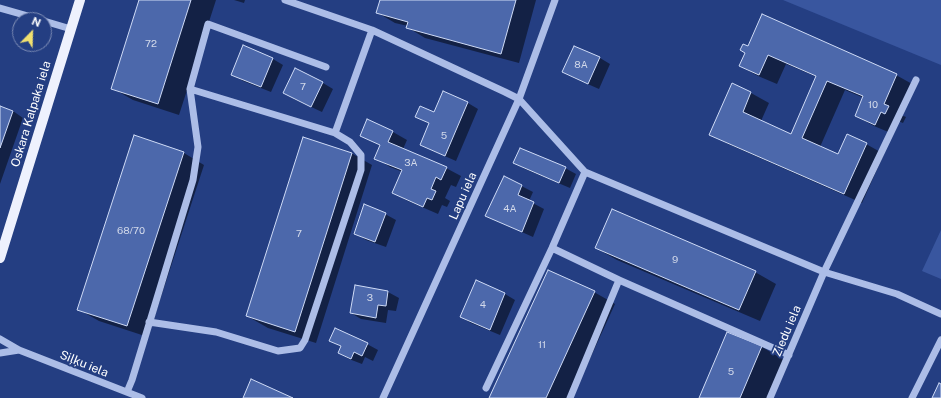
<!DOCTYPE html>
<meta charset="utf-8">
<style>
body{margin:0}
#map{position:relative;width:941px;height:398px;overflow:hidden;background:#243e82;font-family:"Public Sans",sans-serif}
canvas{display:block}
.north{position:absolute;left:12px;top:12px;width:40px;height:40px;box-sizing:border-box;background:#243e82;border:1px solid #7c8bb4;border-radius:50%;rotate:23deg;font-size:11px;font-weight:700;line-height:16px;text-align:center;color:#fff}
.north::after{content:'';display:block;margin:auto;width:14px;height:18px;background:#f1e070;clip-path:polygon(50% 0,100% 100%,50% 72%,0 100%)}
</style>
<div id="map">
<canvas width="941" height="398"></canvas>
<div class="north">N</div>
</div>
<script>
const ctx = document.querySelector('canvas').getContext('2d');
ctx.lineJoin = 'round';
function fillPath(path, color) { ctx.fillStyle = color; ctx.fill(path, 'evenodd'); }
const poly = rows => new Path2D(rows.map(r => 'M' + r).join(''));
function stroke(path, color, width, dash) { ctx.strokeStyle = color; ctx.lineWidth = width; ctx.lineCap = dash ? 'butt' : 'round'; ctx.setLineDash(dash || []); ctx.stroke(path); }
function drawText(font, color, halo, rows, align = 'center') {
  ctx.font = font + ' "Public Sans",sans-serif'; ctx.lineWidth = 3.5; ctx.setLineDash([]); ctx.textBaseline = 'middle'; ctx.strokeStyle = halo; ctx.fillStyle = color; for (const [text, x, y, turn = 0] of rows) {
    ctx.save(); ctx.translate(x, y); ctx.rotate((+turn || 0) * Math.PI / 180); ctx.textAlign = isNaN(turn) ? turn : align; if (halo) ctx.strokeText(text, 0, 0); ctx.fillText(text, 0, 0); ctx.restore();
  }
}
const green = poly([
 [783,0,941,0,941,65],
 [941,230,941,279,922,271]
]);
const shadow = poly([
 [140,0,216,0,179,115,133,100,112,88],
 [234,0,245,0,244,3],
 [381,0,536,0,519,63,425,38,407,27,408,26,395,23,378,13],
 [574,47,600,58,610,64,599,89,574,78,563,72],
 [749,47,896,75,914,85,901,115,906,117,903,123,898,121,893,134,874,126,856,116,864,98,845,90,820,147,838,156,866,144,884,154,862,203,728,144,710,134,732,85,751,93,769,103,761,121,791,135,817,77,786,64,777,84,758,76,740,66],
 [273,59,283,65,271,92,243,81,232,74],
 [323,83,333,89,322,112,294,99],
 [443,92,468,103,478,109,456,161,431,150,421,144,430,124,417,117,434,113],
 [0,107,13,111,23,118,0,184],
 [393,132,407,140,403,149,446,168,461,176,456,187,451,185,445,198,450,201,447,207,442,205,438,214,408,201,393,193,403,172,390,167,376,158,381,146,361,135],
 [184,153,204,165,148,337,99,321,78,309],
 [351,153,372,165,316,343,268,328,247,316],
 [515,163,565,168,576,174,570,188,525,169],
 [504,177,533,192,529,201,544,209,533,237,497,221],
 [385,214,396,220,386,247,366,240,355,233],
 [596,248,755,272,776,284,760,321,617,260],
 [476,282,505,294,515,300,500,335,471,323,461,317],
 [356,286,388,292,399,298,396,311,388,310,386,323,361,319,351,313],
 [594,292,615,304,572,398,490,398],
 [728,333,762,347,784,360,768,398,700,398],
 [330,341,367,344,378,350,373,361,365,357,362,364,349,359,339,353,342,347]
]);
const building = poly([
 [139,0,191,0,158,104,111,89,139,0],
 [380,0,516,0,501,54,406,28,408,22,376,13,380,0],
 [762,14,897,74,884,104,889,106,885,114,881,112,875,125,855,116,863,96,827,81,802,138,838,154,847,134,867,143,844,194,709,135,732,83,751,92,743,112,791,134,816,76,768,55,759,75,739,66,745,53,740,50,743,44,748,46,762,14],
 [243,45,273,58,261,87,231,75,243,45],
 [574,46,600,57,588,84,562,72,574,46],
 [295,68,323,82,311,107,283,93,295,68],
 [443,91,468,102,445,156,420,145,429,123,415,117,420,106,434,112,443,91],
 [0,106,13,111,0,148,0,106],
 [367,119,393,131,388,142,447,167,441,180,436,177,431,189,436,191,432,200,427,198,423,207,392,193,402,170,374,159,380,145,360,136,367,119],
 [134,135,184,152,127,326,77,310,134,135],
 [303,137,352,153,295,332,246,316,303,137],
 [520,148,566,167,559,183,513,163,520,148],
 [504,176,522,185,518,195,534,202,522,232,485,216,504,176],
 [364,204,386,213,375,242,354,234,364,204],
 [612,209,756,271,739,310,595,248,612,209],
 [548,270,595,291,546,398,489,398,548,270],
 [476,280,505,293,490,330,460,317,476,280],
 [355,285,388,291,386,306,378,305,376,318,350,313,355,285],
 [335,328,368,343,362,356,354,352,351,359,338,353,341,346,329,341,335,328],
 [727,332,762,346,740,398,699,398,727,332],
 [251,379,293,398,243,398,251,379],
 [939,383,941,384,941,398,932,398,939,383]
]);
const minor = poly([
 [285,0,372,30,505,92,519,99,585,172,824,272,897,294,941,314],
 [0,8,42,20],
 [44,21,71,29],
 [335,133,372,30],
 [552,248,619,280,570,398],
 [619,280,789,355],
 [149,322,216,332,278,351,300,348,305,340,361,170,361,155,350,142,335,133,190,89],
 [0,339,19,350,142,398],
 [0,353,19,350],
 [486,388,552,248,585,172],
 [127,392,132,380,193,180,198,147,190,89,208,24,326,67],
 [383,398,519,99,555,0],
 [770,398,824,272,916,80],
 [912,398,941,340]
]);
const major = poly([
 [0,258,80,0]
]);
const numberNames = [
 ["72",151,44],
 ["8A",581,65],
 ["7",303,87],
 ["10",873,105],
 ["5",444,136],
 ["3A",411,163],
 ["4A",510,209],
 ["68/70",131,231],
 ["7",299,234],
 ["9",675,260],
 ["3",370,298],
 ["4",483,305],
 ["11",542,345],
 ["5",731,372]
];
const streetNames = [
 ["Oskara Kalpaka iela",31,114,-73],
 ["Lapu iela",463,196,-66],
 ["Ziedu iela",787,331,-67],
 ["Siļķu iela",84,364,22]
];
fillPath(green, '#39569f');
fillPath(shadow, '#0007');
fillPath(building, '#4c68ab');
stroke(building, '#cfdbf6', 1);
stroke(minor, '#acbde7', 7);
stroke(major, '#eef1fd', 10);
drawText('10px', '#d2d9ea', null, numberNames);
drawText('12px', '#fff', '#243e82', streetNames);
</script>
